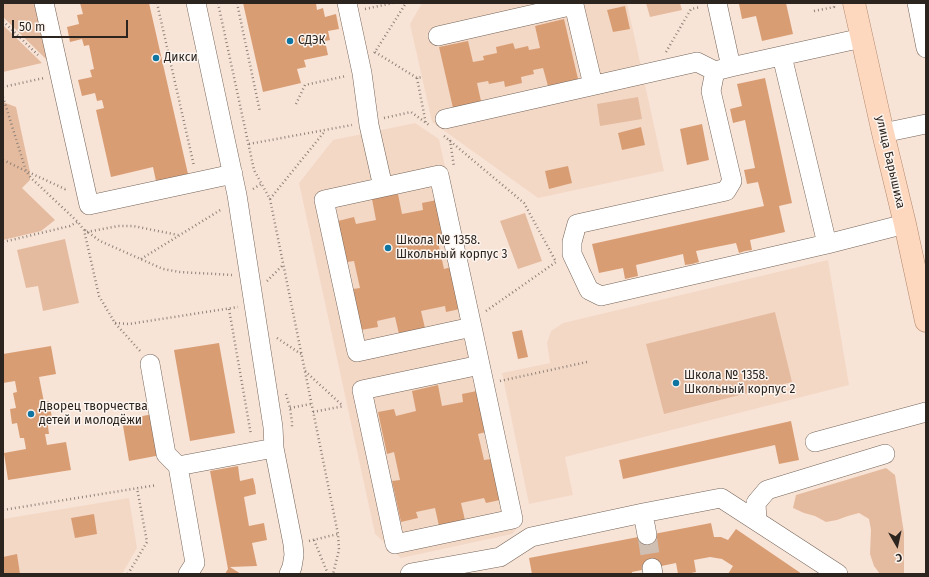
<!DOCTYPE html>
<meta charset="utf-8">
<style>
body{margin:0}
#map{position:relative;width:929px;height:577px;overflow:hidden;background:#f8e4d7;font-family:"Fira Sans",sans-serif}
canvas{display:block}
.frame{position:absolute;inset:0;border:4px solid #2b241f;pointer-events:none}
.north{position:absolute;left:877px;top:525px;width:40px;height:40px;-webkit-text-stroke:3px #fcf4ef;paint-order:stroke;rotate:171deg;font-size:11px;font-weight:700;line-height:16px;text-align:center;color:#2b241f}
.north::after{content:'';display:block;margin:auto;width:14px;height:18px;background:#2b241f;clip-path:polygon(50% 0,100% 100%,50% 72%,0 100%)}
.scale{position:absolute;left:12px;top:20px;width:116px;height:18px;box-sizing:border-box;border:2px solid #2b241f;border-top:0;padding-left:5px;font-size:12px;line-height:14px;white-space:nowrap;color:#2b241f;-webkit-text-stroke:3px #fcf4ef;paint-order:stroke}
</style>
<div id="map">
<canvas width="929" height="577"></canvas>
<div class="frame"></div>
<div class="north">С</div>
<div class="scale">50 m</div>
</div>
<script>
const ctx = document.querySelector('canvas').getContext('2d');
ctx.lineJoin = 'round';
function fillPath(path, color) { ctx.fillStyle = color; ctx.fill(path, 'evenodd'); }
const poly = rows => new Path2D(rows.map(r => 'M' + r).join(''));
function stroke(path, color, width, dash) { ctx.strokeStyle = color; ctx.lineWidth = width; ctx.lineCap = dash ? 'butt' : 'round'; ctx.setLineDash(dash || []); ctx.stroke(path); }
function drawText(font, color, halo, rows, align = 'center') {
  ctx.font = font + ' "Fira Sans",sans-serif'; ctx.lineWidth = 3; ctx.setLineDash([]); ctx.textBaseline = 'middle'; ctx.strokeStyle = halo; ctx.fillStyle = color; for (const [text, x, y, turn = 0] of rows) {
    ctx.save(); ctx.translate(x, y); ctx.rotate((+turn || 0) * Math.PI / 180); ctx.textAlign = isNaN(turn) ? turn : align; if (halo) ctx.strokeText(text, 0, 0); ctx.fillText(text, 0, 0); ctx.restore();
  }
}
const built = poly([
 [422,3,627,3,664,171,538,198,432,122,410,24],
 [415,123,439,139,522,523,512,534,401,558,375,534,299,183,333,140],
 [828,260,849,385,565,457,573,495,529,504,502,373,550,363,547,343,551,331,563,323],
 [129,498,137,548,122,574,3,574,3,519]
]);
const green = poly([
 [3,3,35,3,48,61,3,17],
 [646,3,680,3,682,10,650,17],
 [3,25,42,63,3,72],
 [638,97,642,119,600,126,597,104],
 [3,102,16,107,30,172,30,180,22,188,55,220,41,231,3,240],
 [525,213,542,261,518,269,500,221],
 [65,239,79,303,43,311,38,286,26,288,17,250],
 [775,312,792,382,664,414,646,344],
 [886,468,895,475,904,533,904,574,880,574,874,566,870,554,871,530,869,519,859,513,848,516,837,520,826,522,815,516,804,513,793,508,796,495]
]);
const building = poly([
 [80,3,149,3,188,174,156,181,153,167,111,177,96,110,104,108,102,100,97,101,95,93,82,96,78,80,92,77,90,70,94,69,89,45,84,46,82,39,70,42,67,27,79,24,77,15,83,14],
 [243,3,316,3,317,10,323,8,325,17,336,14,339,29,328,31,330,40,325,41,328,55,304,60,306,67,297,69,301,83,263,92],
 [741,3,786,3,793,34,762,41,756,16,742,19,739,4],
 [625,6,630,29,613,32,607,10],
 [564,19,578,79,548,86,543,68,533,70,534,74,521,77,522,83,505,87,504,81,489,84,488,81,477,83,481,101,453,108,439,47,468,41,473,62,484,60,483,56,497,53,496,47,513,43,515,49,528,46,529,50,540,48,535,26],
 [765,78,792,203,779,206,785,232,750,240,752,250,745,251,739,253,736,243,696,251,699,262,692,264,685,265,683,254,636,265,638,276,625,279,623,268,599,273,592,244,764,206,758,182,747,184,744,170,755,168,745,120,733,123,730,109,742,106,737,84],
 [702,124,709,160,687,165,680,129],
 [641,127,645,145,622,150,618,133],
 [568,166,572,183,549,189,545,171],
 [398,194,402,214,423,210,422,203,437,200,446,241,438,242,444,269,451,267,460,309,446,312,445,306,421,311,425,328,399,334,395,317,377,321,378,327,361,330,353,289,360,288,354,261,347,262,338,221,354,217,356,224,376,220,372,199],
 [522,330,528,357,518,359,512,332],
 [219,343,235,433,190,441,174,350],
 [51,346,56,374,39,377,44,402,49,401,52,418,47,419,49,434,45,434,47,445,66,442,71,470,8,480,4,453,26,449,24,438,20,438,17,423,12,424,10,409,16,408,13,393,17,392,15,381,3,383,3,354],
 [438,385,442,406,463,402,462,394,477,391,486,432,478,434,484,460,491,459,500,500,486,503,484,498,461,503,465,520,439,526,435,508,416,512,418,518,401,522,392,481,400,480,394,452,387,454,378,412,394,409,396,416,416,411,412,391],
 [153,414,161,455,129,461,122,420],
 [791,421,799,460,779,464,775,445,623,479,619,460],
 [238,466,240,481,253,478,255,486,256,494,244,497,249,526,264,523,267,540,252,543,257,566,230,567,241,574,225,574,228,569,210,471],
 [94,514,97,534,75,538,71,518],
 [711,523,714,537,721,537,728,540,736,529,802,574,728,574,733,566,722,559,710,557,694,560,696,572,687,574,678,574,676,563,632,572,632,574,532,574,529,558],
 [17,554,20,574,3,574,3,557]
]);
const minorTunnel = poly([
 [647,535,652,568]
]);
const path = poly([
 [157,3,194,166],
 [218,3,254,170,270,199,338,534,339,550,333,574],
 [237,3,260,112],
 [365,9,393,3],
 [814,11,834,7,833,3],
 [3,21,38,55],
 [375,52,417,78,422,77],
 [666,52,691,9,701,7],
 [374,53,375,52,406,3],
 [417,78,426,124],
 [3,87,44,78],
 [3,97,26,171,31,178,78,222,84,230,99,296,115,323,140,351],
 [296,104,305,85,346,76],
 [384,118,411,112,429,125],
 [444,136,524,203,555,260],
 [450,140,454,167],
 [249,144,352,125],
 [3,160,26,171,65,189,68,188],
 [253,189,261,184],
 [270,199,325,131],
 [85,230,100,241,163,269,180,272,232,275],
 [87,232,118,226,133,226,178,235],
 [3,242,70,226,79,221],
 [141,259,222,209],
 [267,281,283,265],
 [229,309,251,435],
 [486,311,556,262],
 [115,323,129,324,238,307],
 [277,338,301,354],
 [305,371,343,406],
 [500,381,587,362],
 [286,394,290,408,292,422,292,429],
 [290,408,311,404],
 [313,412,344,406],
 [3,510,157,485],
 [314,540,328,574],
 [309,541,338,534],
 [128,574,147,542,137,488]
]);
const minor = poly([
 [44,3,89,205,233,174],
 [196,3,237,195,273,427,274,448,293,544,294,555,292,567,289,574],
 [347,3,362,73,369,125,383,187],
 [717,3,731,67,862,38],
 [917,3,926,48],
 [438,36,574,5,593,85],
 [782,56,827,244],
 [731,67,715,71,711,91,732,181,726,191,577,224,572,242,572,254,589,290,601,296,827,244,905,224],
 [445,119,697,62,715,71],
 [883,133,926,124],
 [439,175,472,327,357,352,324,200,439,175],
 [472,327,513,519,395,544,362,390,480,365],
 [150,364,166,454,178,466],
 [815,442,926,412],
 [643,513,647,535],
 [757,521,756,503,767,490,885,454],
 [652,568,653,574],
 [188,574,195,563,178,466,274,448],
 [410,574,411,573,500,557,531,537,643,513,721,498,838,574]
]);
const major = poly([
 [854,3,883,133,905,224,926,321]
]);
const markers = [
 [290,41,4,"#0e74a0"],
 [156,58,4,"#0e74a0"],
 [388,248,4,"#0e74a0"],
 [676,383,4,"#0e74a0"],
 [31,414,4,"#0e74a0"]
];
const poiNames = [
 ["СДЭК",298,41],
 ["Дикси",164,58],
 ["Школа № 1358.",396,241],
 ["Школьный корпус 3",396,255],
 ["Школа № 1358.",684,376],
 ["Школьный корпус 2",684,390],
 ["Дворец творчества",39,407],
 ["детей и молодёжи",39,421]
];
const streetNames = [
 ["улица Барышиха",890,162,77]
];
fillPath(built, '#f3d8c6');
fillPath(green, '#e5bb9f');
fillPath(building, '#d99d74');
stroke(minorTunnel, '#cfbeb2', 19, [19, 10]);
stroke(minor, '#756458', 20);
stroke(major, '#b2886c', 23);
stroke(path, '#8f8279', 2.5, [1, 3]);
stroke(minor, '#fff', 19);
stroke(major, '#fdd8bf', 22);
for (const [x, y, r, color] of markers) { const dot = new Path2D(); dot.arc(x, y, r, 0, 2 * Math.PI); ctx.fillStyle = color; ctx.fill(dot); stroke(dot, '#fcf4ef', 1.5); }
drawText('12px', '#2b241f', '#fcf4ef', poiNames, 'left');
drawText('12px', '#2b241f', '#fcf4ef', streetNames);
</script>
